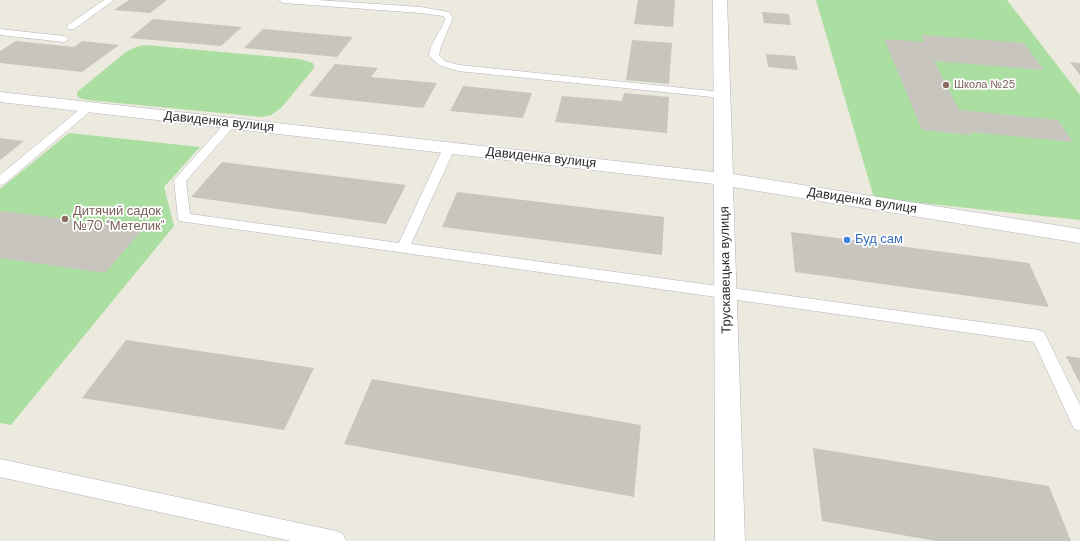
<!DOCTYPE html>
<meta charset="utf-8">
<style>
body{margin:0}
canvas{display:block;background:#ece9df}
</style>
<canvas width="1080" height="541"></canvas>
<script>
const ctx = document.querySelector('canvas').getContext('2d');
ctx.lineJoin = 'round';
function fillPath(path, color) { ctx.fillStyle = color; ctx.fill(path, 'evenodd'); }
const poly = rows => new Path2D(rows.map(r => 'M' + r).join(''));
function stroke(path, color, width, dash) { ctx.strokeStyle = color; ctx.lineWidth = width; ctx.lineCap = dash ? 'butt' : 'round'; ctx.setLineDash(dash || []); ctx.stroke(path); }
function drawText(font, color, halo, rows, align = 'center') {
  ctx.font = font + ' "DM Sans",sans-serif'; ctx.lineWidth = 3.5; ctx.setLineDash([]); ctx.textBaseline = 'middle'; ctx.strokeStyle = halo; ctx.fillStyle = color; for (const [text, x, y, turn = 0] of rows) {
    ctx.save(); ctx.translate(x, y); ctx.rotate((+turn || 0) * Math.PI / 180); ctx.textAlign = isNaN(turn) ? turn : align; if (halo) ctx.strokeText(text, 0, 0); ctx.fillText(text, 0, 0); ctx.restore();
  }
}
const green = poly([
 [816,0,1007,0,1080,95,1080,220,874,198],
 [145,45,299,59,313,63,314,68,281,108,271,115,262,117,87,100,79,98,77,95,77,92,83,87,126,52,136,47],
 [69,133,200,147,164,187,174,226,11,425,0,423,0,189]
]);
const building = poly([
 [129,0,167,0,150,13,114,10],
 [638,0,675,0,673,27,634,24],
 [762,12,789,14,791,25,764,23],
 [153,19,242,27,221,46,130,38],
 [263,29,353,37,337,57,244,48],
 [921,35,1024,43,1044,70,934,61,959,110,1058,120,1073,142,970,132,971,135,922,130,884,39,925,42],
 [632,40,672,43,669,84,626,80],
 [16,41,74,47,82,41,119,45,82,72,0,63,0,51],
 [766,54,795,56,798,70,768,67],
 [1070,62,1080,63,1080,75],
 [335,64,378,68,371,77,437,83,423,108,309,96],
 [463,86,532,93,523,118,450,111],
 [624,93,669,97,667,133,555,122,562,96,622,101],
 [0,138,24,141,0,160],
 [222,162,406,185,386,224,191,197],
 [457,192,664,217,662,255,442,227],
 [0,211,65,219,143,229,105,273,0,258],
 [791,232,1029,263,1049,307,795,272],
 [126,340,314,368,284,430,82,398],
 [1066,356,1080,358,1080,384],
 [372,379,641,425,634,497,344,444],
 [813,448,1049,486,1071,541,936,541,822,521]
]);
const service = poly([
 [104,0,114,0,74,29,68,29,67,27,68,25,104,0],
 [279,0,318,0,421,7,449,12,453,18,441,46,439,55,445,61,459,65,722,92,727,95,722,98,458,71,439,65,429,56,431,46,443,25,445,18,443,16,421,13,283,3,279,0],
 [0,29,64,36,69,39,64,42,0,35,0,29],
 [89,104,93,105,94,107,93,109,4,184,0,185,0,175,85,105,89,104],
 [231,120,236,123,235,125,186,181,190,214,399,243,443,148,445,146,449,145,453,146,455,148,411,244,1039,330,1044,332,1080,405,1080,431,1074,429,1034,342,179,221,178,218,174,180,227,121,231,120],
 [0,459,336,531,343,534,346,541,291,541,0,477,0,459]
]);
const minor = poly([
 [713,0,727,0,733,174,1080,229,1080,243,733,187,745,541,715,541,714,184,0,102,0,92,714,172,713,0]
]);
const markers = [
 [946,85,4,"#8d6e63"],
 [65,219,4,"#8d6e63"],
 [847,240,4,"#3f7fe0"]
];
const farEducationnames = [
 ["Школа №25",954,85]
];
const streetNames = [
 ["Давиденка вулиця",219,122,6],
 ["Давиденка вулиця",541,158,6],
 ["Давиденка вулиця",862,201,9],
 ["Трускавецька вулиця",726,270,-91]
];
const educationNames = [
 ["Дитячий садок",73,212],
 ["№70 \"Метелик\"",73,227]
];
const shopNames = [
 ["Буд сам",855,240]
];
fillPath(green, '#abdea1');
fillPath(building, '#c8c5bf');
stroke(service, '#b3b3be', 1);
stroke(minor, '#b3b3be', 1);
fillPath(service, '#fff');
fillPath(minor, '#fff');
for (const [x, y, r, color] of markers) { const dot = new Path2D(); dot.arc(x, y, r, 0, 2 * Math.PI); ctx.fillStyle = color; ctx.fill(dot); stroke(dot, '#fff', 1.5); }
drawText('11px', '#785e54', '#fff', farEducationnames, 'left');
drawText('13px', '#2c2c2c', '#fff', streetNames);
drawText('13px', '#785e54', '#fff', educationNames, 'left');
drawText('13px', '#366cbe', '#fff', shopNames, 'left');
</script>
